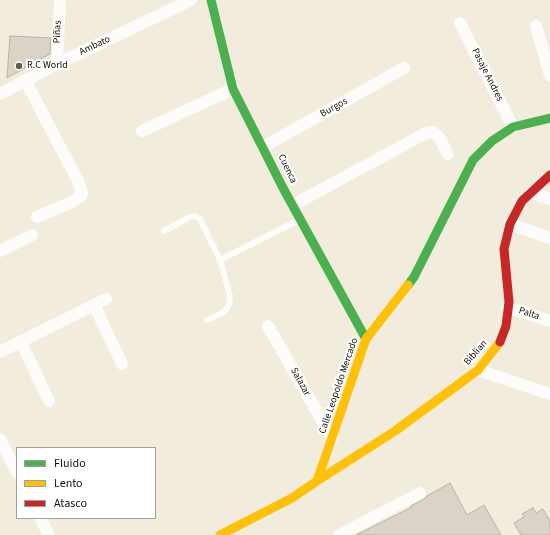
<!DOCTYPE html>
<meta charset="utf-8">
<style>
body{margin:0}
#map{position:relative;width:550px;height:535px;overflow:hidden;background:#f1ecdc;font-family:"Source Sans 3",sans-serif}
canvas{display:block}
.legend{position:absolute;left:16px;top:447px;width:140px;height:72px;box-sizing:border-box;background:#fff;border:1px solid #a19f9b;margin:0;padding:5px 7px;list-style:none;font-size:12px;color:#131006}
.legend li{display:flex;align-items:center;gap:8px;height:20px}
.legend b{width:20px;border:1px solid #a19f9b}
</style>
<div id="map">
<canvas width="550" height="535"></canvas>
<ul class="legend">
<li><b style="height:5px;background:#4caf50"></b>Fluido</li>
<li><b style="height:5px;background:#ffc107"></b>Lento</li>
<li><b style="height:5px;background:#c62828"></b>Atasco</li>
</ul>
</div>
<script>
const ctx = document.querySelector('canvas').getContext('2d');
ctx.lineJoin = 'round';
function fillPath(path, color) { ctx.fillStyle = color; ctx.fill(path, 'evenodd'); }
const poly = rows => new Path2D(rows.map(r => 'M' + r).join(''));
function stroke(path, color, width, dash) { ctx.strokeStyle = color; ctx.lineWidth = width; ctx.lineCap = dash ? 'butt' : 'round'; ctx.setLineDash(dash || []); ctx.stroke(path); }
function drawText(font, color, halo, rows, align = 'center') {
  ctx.font = font + ' "Source Sans 3",sans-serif'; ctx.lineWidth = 4; ctx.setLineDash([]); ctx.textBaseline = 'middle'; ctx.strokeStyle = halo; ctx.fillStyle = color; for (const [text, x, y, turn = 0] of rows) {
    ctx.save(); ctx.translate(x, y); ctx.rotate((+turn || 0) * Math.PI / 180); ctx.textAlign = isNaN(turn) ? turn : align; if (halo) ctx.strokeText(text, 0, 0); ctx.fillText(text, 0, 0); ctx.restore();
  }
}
const building = poly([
 [10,36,51,38,50,54,7,78,10,36],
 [450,483,467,515,484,505,501,535,356,535,412,507,411,506,424,499,427,496,450,483],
 [533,508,536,513,543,509,550,521,550,535,521,535,514,523,524,517,522,514,533,508]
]);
const lane = poly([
 [164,231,190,217,195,216,200,219,220,260],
 [207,320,224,312,229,305,230,296,220,260,299,220]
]);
const street = poly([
 [460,23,513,127],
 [536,26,550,75],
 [57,64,60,0],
 [25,80,78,181,82,193,81,196,72,202,37,217],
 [0,94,57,64,191,0],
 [142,131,233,89],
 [263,147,404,68],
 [531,192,550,199],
 [293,205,426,133,433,132,439,137,448,154],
 [510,224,550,238],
 [0,251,32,235],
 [94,305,122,364],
 [507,307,550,321],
 [268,326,332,438],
 [21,342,49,401],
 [0,352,106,299],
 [478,370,550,394],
 [0,439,17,473],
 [40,518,49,535],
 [339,535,420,493]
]);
const fast = poly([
 [211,0,233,89,283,188,366,339],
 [408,285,414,277,473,160,492,141,513,127,550,118]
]);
const slow = poly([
 [317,481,395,431,478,370,500,342],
 [220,535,292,498,317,481,366,339,408,285]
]);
const jam = poly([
 [500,342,506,326,509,302,504,249,510,224,522,201,550,175]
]);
const markers = [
 [19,66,4,"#615d51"]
];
const streetNames = [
 ["Piñas",58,32,-88],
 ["Ambato",95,46,-25],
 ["Pasaje Andres",487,75,63],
 ["Burgos",334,108,-29],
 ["Cuenca",287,169,64],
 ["Palta",529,314,18],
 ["Biblian",476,353,-49],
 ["Salazar",300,382,61],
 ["Calle Leopoldo Mercado",339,386,-71]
];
const poiNames = [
 ["R.C World",27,66]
];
fillPath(building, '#dad3c8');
stroke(building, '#b8b2a7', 1);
stroke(lane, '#fdfcfa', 6);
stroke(street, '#fdfcfa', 12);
stroke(fast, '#4caf50', 9);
stroke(slow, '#ffc107', 9);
stroke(jam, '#c62828', 9);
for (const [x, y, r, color] of markers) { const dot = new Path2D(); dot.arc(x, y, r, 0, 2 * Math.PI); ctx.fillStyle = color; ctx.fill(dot); stroke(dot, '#fff', 1.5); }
drawText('10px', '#131006', '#fff', streetNames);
drawText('10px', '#131006', '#fff', poiNames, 'left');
</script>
